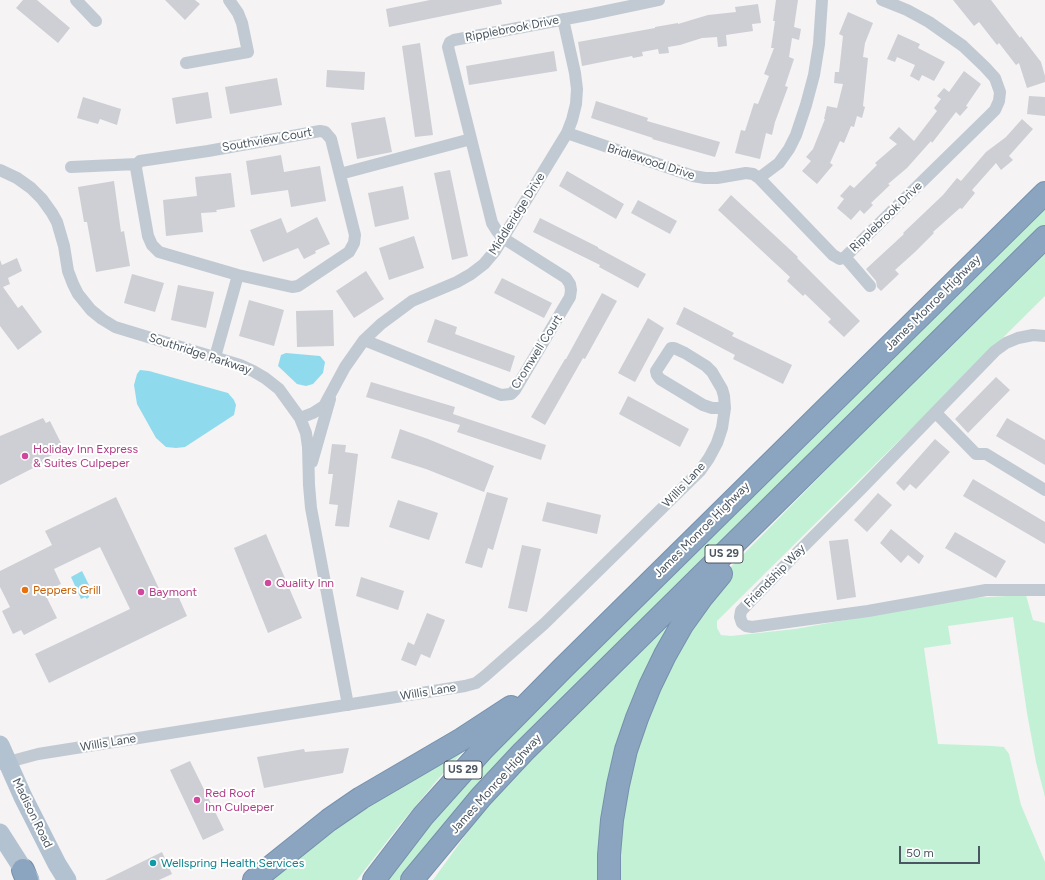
<!DOCTYPE html>
<style>
body{margin:0}
#map{position:relative;width:1045px;height:880px;overflow:hidden;background:#f5f3f3;font-family:Figtree,sans-serif}
canvas{display:block}
.scale{position:absolute;left:899px;top:846px;width:81px;height:18px;box-sizing:border-box;border:2px solid #4a5661;border-top:0;padding-left:5px;font-size:12px;line-height:14px;white-space:nowrap;color:#4a5661;-webkit-text-stroke:3px #fff;paint-order:stroke}
</style>
<div id="map">
<canvas width="1045" height="880"></canvas>
<div class="scale">50 m</div>
</div>
<script>
const ctx = document.querySelector('canvas').getContext('2d');
ctx.lineJoin = 'round';
function fillPath(path, color) { ctx.fillStyle = color; ctx.fill(path, 'evenodd'); }
const poly = rows => new Path2D(rows.map(r => 'M' + r).join(''));
function stroke(path, color, width, dash) { ctx.strokeStyle = color; ctx.lineWidth = width; ctx.lineCap = dash ? 'butt' : 'round'; ctx.setLineDash(dash || []); ctx.stroke(path); }
function drawText(font, color, halo, rows, align = 'center') {
  ctx.font = font + ' Figtree,sans-serif'; ctx.lineWidth = 4; ctx.setLineDash([]); ctx.textBaseline = 'middle'; ctx.strokeStyle = halo; ctx.fillStyle = color; for (const [text, x, y, turn = 0] of rows) {
    ctx.save(); ctx.translate(x, y); ctx.rotate((+turn || 0) * Math.PI / 180); ctx.textAlign = isNaN(turn) ? turn : align; if (halo) ctx.strokeText(text, 0, 0); ctx.fillText(text, 0, 0); ctx.restore();
  }
}
const green = poly([
 [1045,205,1045,228,403,880,383,880,465,780],
 [1045,248,1045,296,717,621,717,628,721,635,731,636,795,629,970,598,1026,595,1033,620,1045,623,1045,797,1036,762,1027,713,1013,617,948,626,951,644,924,648,938,744,993,746,1004,747,1009,754,1021,805,1045,862,1045,880,614,880,619,809,651,692,717,581],
 [676,613,664,644,602,880,433,880,482,812,499,791],
 [481,732,439,778,398,827,357,880,261,880,302,847]
]);
const water = poly([
 [286,353,320,356,325,362,323,373,313,384,306,386,297,384,278,366,281,355],
 [140,370,149,371,228,393,234,400,236,405,234,415,185,447,176,448,166,447,156,438,137,404,134,385,137,374],
 [82,571,93,593,89,596,89,597,87,599,85,597,81,599,71,577]
]);
const building = poly([
 [23,0,37,0,70,28,58,43,16,8],
 [165,0,195,0,200,4,185,20],
 [430,0,501,0,502,4,389,27,386,9],
 [776,0,798,0,794,27,801,29,799,40,792,38,789,57,794,59,785,86,788,87,775,122,772,135,766,133,760,159,735,153,741,130,745,131,754,103,758,104,769,76,764,74,774,48,771,48,775,21,773,21],
 [953,0,991,0,1020,38,1021,36,1041,62,1045,76,1045,82,1027,88,1019,63,1016,65,999,43,997,45,979,22,974,26],
 [758,4,761,23,752,24,753,31,726,35,727,46,718,47,717,37,702,38,680,45,668,47,669,53,659,54,658,49,642,52,643,56,633,58,632,56,582,66,578,42,655,28,655,27,678,23,678,24,708,15,736,12,735,7],
 [848,12,873,23,865,43,863,57,868,58,863,106,865,107,862,118,857,116,854,127,851,126,844,143,840,141,830,163,833,165,817,184,802,171,811,161,806,157,813,149,825,119,824,119,827,106,837,108,843,84,834,83,835,72,839,72,843,36,839,34],
 [898,34,920,44,918,48,945,62,934,81,922,75,919,81,910,76,915,65,897,57,895,62,887,59],
 [420,43,433,135,415,137,402,46],
 [554,51,557,71,469,85,466,66],
 [327,70,365,72,364,90,326,87],
 [964,71,981,84,966,106,968,107,960,116,956,112,932,143,931,141,907,168,888,184,890,185,871,203,873,205,864,214,860,210,851,220,837,208,844,199,840,196,850,185,854,188,877,165,875,163,897,144,889,138,899,127,914,141,937,111,934,108,941,99,937,96,944,88,949,92],
 [277,78,282,105,230,114,225,87],
 [208,92,212,118,176,124,172,98],
 [1029,96,1045,97,1045,116,1027,114],
 [83,97,121,109,117,125,100,119,98,124,77,118],
 [596,101,648,118,647,121,720,142,715,157,652,139,653,138,591,118],
 [385,117,392,152,357,159,351,123],
 [1022,119,1033,129,1009,156,1013,160,1001,170,996,163,972,190,975,193,962,209,960,208,933,232,934,233,915,252,895,270,899,274,881,291,877,287,876,281,866,269,904,234,903,233,943,195,957,178,961,181,986,152,1006,137],
 [281,155,284,172,320,166,326,201,291,207,288,190,251,195,246,161],
 [450,170,468,256,452,260,434,173],
 [567,171,624,204,616,219,559,186],
 [231,173,235,207,216,210,217,212,201,213,203,232,166,236,163,200,197,196,195,177],
 [114,181,121,232,124,231,130,266,96,272,87,222,84,222,78,187],
 [403,186,409,219,375,227,368,193],
 [731,195,798,257,797,258,860,321,844,337,828,322,831,319,805,294,803,296,787,281,790,277,718,210],
 [638,200,677,221,670,234,631,213],
 [317,217,330,244,315,251,316,253,304,259,298,248,263,262,250,230,281,218,287,233],
 [540,218,598,247,598,248,646,274,638,288,599,267,600,265,533,232],
 [414,236,424,268,389,280,379,248],
 [17,258,22,271,8,278,10,284,3,287,18,308,22,305,42,332,18,350,0,326,0,260,2,265],
 [366,271,384,299,354,318,336,291],
 [132,274,164,283,155,312,124,303],
 [502,278,552,303,544,318,494,293],
 [178,285,214,292,206,328,171,320],
 [602,293,617,301,585,359,583,358,545,425,531,417,565,359,566,359],
 [249,300,284,310,274,346,239,336],
 [684,307,734,333,732,336,792,365,783,384,733,359,735,355,676,324],
 [333,310,334,346,297,347,296,311],
 [648,318,664,328,635,382,618,373],
 [435,319,457,327,455,334,515,356,510,372,427,342],
 [996,377,1010,390,968,433,955,419],
 [371,382,455,407,453,414,546,445,541,460,457,432,460,425,366,397],
 [628,396,689,429,680,447,619,414],
 [43,418,46,423,50,421,63,447,59,449,60,451,42,460,43,463,0,485,0,436],
 [1007,418,1045,440,1045,465,996,436],
 [400,429,428,439,494,466,484,492,426,469,391,458],
 [935,439,950,452,916,489,910,484,904,491,896,483],
 [332,444,346,445,345,452,358,454,349,527,335,526,338,505,329,504,333,474,328,474],
 [973,479,1045,522,1045,544,963,496],
 [487,492,508,498,493,550,488,548,482,568,465,563],
 [878,493,892,505,867,532,854,520],
 [116,497,162,595,175,589,187,616,49,683,35,654,130,609,100,547,54,569,61,584,44,592,57,618,24,635,21,630,13,634,2,611,10,607,0,587,0,571,52,545,45,531],
 [398,500,438,513,429,540,389,527],
 [547,502,601,515,597,534,542,521],
 [891,529,924,556,919,564,908,555,901,563,880,543],
 [955,532,1006,561,996,578,945,548],
 [266,534,302,618,268,633,234,548],
 [848,539,856,597,837,600,829,541],
 [522,545,541,549,527,612,508,608],
 [361,577,404,591,398,610,356,596],
 [427,613,445,620,430,658,421,654,416,666,401,660,408,642,414,645],
 [349,748,343,773,264,788,257,757,304,749,305,752],
 [190,761,224,830,203,840,170,770],
 [162,852,172,874,159,880,105,880]
]);
const street = poly([
 [76,0,96,21],
 [186,63,248,52,242,23,238,13,229,0],
 [320,131,325,132,331,139,355,235,354,243,349,252,298,286,292,287,238,275,159,252,152,245,148,236,136,168,137,164,140,161,208,151,320,131],
 [567,133,693,176,705,178,717,178,746,173,753,174,759,178,833,255,840,259,845,257,989,116,995,110,999,101,1000,92,995,78,985,67,963,46,929,22,907,10,882,0],
 [71,167,137,164],
 [0,170,17,178,31,188,42,199,52,213,57,222,64,246,68,271,73,284,78,294,91,310,102,319,115,327,240,365,253,371,265,378,279,389,300,418,306,433,308,447,309,485,311,508,348,705],
 [340,174,471,139],
 [759,178,779,163,789,149,796,135,806,105,814,75,819,44,822,0],
 [845,257,870,286],
 [1045,336,1033,335,1018,338,1006,343,995,351,860,490,797,553,741,611,740,617,742,623,746,626,752,627,868,611,986,590,1045,590],
 [364,340,501,395,511,394,515,390,570,297,571,290,570,284,566,278,503,238,497,231,492,223,448,47,450,42,454,40,592,14,659,0],
 [671,348,674,348,685,353,706,366,712,372,722,389,724,396,725,408,712,408,703,405,660,379,657,375,656,371,671,348],
 [215,357,238,275],
 [936,413,976,454,986,454,1045,490],
 [300,418,313,413,324,406,345,367,364,340,381,324,412,301,457,282,471,274,484,264,495,251,567,133,572,120,576,104,577,89,575,73,563,19],
 [312,462,330,399],
 [1,764,38,754,465,686,476,683,485,676,544,624,700,471,709,458,717,443,722,428,725,408]
]);
const primary = poly([
 [0,745,23,797,57,864,67,880],
 [0,833,30,880]
]);
const highway = poly([
 [23,870,27,880],
 [254,880,329,820,361,798,462,739,511,707],
 [374,880,423,816,484,748,562,669,1045,193],
 [412,880,481,797,523,752,1045,237],
 [609,880,609,855,612,820,618,785,626,750,637,718,650,686,665,655,682,625,702,597,721,574]
]);
const markers = [
 [25,456,4,"#d1479c"],
 [268,583,4,"#d1479c"],
 [25,590,4,"#e8710a"],
 [141,592,4,"#d1479c"],
 [197,800,4,"#d1479c"],
 [153,863,4,"#0f9aa8"]
];
const shields = [
 [724,554,38],
 [463,770,38]
];
const shieldNames = [
 ["US 29",724,554],
 ["US 29",463,770]
];
const streetNames = [
 ["Ripplebrook Drive",512,29,-11],
 ["Southview Court",267,140,-10],
 ["Bridlewood Drive",651,162,18],
 ["Middleridge Drive",517,214,-58],
 ["Ripplebrook Drive",886,217,-44],
 ["James Monroe Highway",933,303,-45],
 ["Cromwell Court",537,352,-58],
 ["Southridge Parkway",200,354,18],
 ["Willis Lane",684,485,-47],
 ["James Monroe Highway",702,530,-45],
 ["Friendship Way",775,576,-46],
 ["Willis Lane",428,692,-9],
 ["Willis Lane",108,743,-9],
 ["James Monroe Highway",496,784,-48],
 ["Madison Road",32,813,64]
];
const hotelNames = [
 ["Holiday Inn Express",33,449],
 ["& Suites Culpeper",33,463],
 ["Quality Inn",276,583],
 ["Baymont",149,592],
 ["Red Roof",205,793],
 ["Inn Culpeper",205,807]
];
const foodNames = [
 ["Peppers Grill",33,590]
];
const cultureNames = [
 ["Wellspring Health Services",161,863]
];
fillPath(green, '#c3f1d5');
fillPath(water, '#90daee');
fillPath(building, '#cdcfd5');
stroke(highway, '#7690ad', 24);
stroke(street, '#c1cad2', 12);
stroke(primary, '#b3c2d1', 19);
stroke(highway, '#8ba5c1', 22);
for (const [x, y, r, color] of markers) { const dot = new Path2D(); dot.arc(x, y, r, 0, 2 * Math.PI); ctx.fillStyle = color; ctx.fill(dot); stroke(dot, '#fff', 1.5); }
for (const [x, y, w] of shields) { const box = new Path2D(); box.roundRect(x - w / 2, y - 9, w, 18, 3); ctx.fillStyle = '#fff'; ctx.fill(box); stroke(box, '#4a5661', 1); }
drawText('bold 11px', '#4a5661', null, shieldNames);
drawText('12px', '#4a5661', '#fff', streetNames);
drawText('12px', '#b23c85', '#fff', hotelNames, 'left');
drawText('12px', '#c56008', '#fff', foodNames, 'left');
drawText('12px', '#0d838f', '#fff', cultureNames, 'left');
</script>
